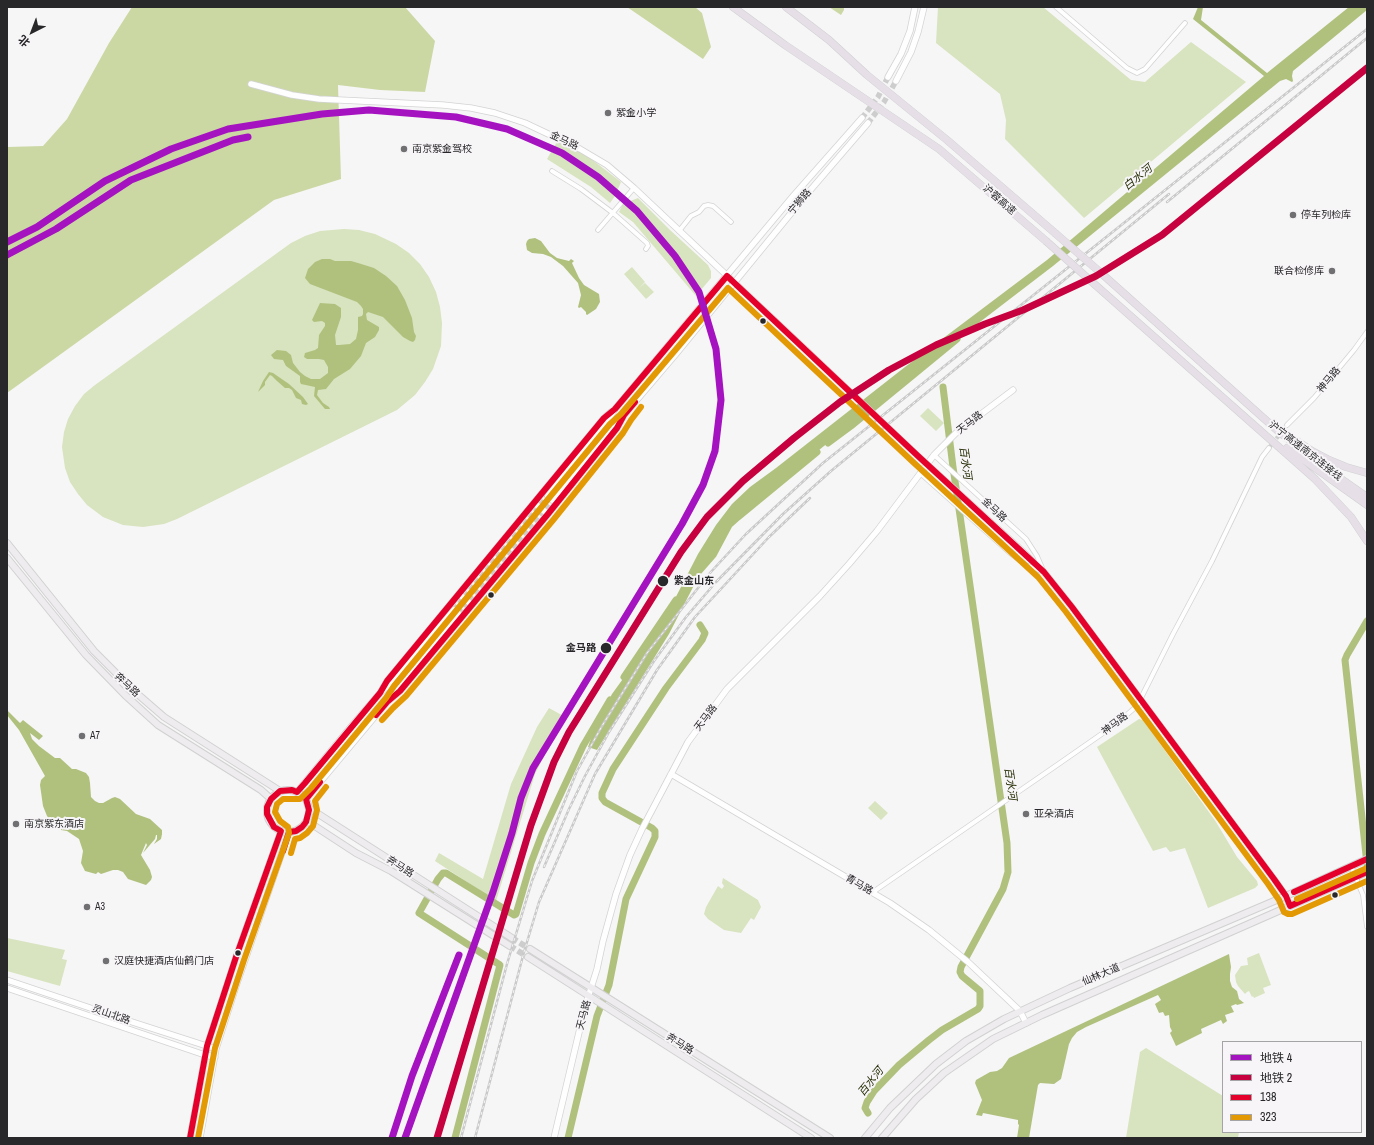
<!DOCTYPE html>
<meta charset="utf-8">
<style>
body{margin:0}
#map{position:relative;width:1374px;height:1145px;overflow:hidden;background:#f6f6f6;font-family:"Archivo Narrow","Noto Sans SC",sans-serif}
canvas{display:block}
.frame{position:absolute;inset:0;border:8px solid #282729;pointer-events:none}
.legend{position:absolute;left:1222px;top:1041px;width:140px;height:92px;box-sizing:border-box;background:#f7f5f7;border:1px solid #a4a3a5;margin:0;padding:5px 7px;list-style:none;font-size:12px;color:#282729}
.legend li{display:flex;align-items:center;gap:8px;height:20px}
.legend b{width:20px;border:1px solid #a4a3a5}
.north{position:absolute;left:12px;top:12px;width:40px;height:40px;-webkit-text-stroke:3px #f7f5f7;paint-order:stroke;rotate:222deg;font-size:11px;font-weight:700;line-height:16px;text-align:center;color:#282729}
.north::after{content:'';display:block;margin:auto;width:14px;height:18px;background:#282729;clip-path:polygon(50% 0,100% 100%,50% 72%,0 100%)}
</style>
<div id="map">
<canvas width="1374" height="1145"></canvas>
<div class="frame"></div>
<ul class="legend">
<li><b style="height:5px;background:#a513c0"></b>地铁 4</li>
<li><b style="height:5px;background:#c7003f"></b>地铁 2</li>
<li><b style="height:5px;background:#e4002b"></b>138</li>
<li><b style="height:5px;background:#e29904"></b>323</li>
</ul>
<div class="north">北</div>
</div>
<script>
const ctx = document.querySelector('canvas').getContext('2d');
ctx.lineJoin = 'round';
function fillPath(path, color) { ctx.fillStyle = color; ctx.fill(path, 'evenodd'); }
const poly = rows => new Path2D(rows.map(r => 'M' + r).join(''));
function stroke(path, color, width, dash) { ctx.strokeStyle = color; ctx.lineWidth = width; ctx.lineCap = dash ? 'butt' : 'round'; ctx.setLineDash(dash || []); ctx.stroke(path); }
function drawText(font, color, halo, rows, align = 'center') {
  ctx.font = font + ' "Archivo Narrow","Noto Sans SC",sans-serif'; ctx.lineWidth = 4; ctx.setLineDash([]); ctx.textBaseline = 'middle'; ctx.strokeStyle = halo; ctx.fillStyle = color; for (const [text, x, y, turn = 0] of rows) {
    ctx.save(); ctx.translate(x, y); ctx.rotate((+turn || 0) * Math.PI / 180); ctx.textAlign = isNaN(turn) ? turn : align; if (halo) ctx.strokeText(text, 0, 0); ctx.fillText(text, 0, 0); ctx.restore();
  }
}
const green = poly([
 [938,7,1043,7,1131,80,1145,82,1191,42,1246,82,1084,218,1005,139,1006,120,1000,94,936,43],
 [558,140,581,151,621,182,615,196,610,203,591,187,547,159],
 [638,198,670,230,708,265,711,271,711,278,696,296,633,222,619,212,623,204],
 [344,229,359,230,375,234,396,244,409,253,420,264,429,277,436,292,440,307,442,323,441,346,433,369,425,382,415,395,397,410,177,519,164,524,143,527,123,525,103,517,87,505,78,494,70,482,65,468,62,447,64,432,68,419,75,406,84,394,95,385,291,243,305,236,320,231],
 [632,267,645,282,639,288,645,283,654,292,646,299,624,274],
 [928,408,944,423,936,431,920,416],
 [549,708,567,718,555,735,535,774,496,901,435,861,439,853,483,879,511,784,537,727],
 [1139,719,1143,720,1216,822,1237,857,1257,881,1258,885,1255,888,1208,908,1185,848,1170,852,1166,847,1153,851,1097,747],
 [875,801,888,813,881,820,868,808],
 [723,878,758,900,761,907,754,920,751,918,741,933,724,930,708,919,704,914,706,907,718,886,722,889,724,886,722,883],
 [7,938,65,950,62,959,67,960,60,986,7,971],
 [1259,953,1271,985,1263,988,1265,993,1254,998,1253,996,1252,997,1249,991,1247,992,1245,994,1238,986,1236,982,1235,975,1241,966,1248,965,1247,958],
 [1146,1048,1223,1096,1223,1132,1239,1132,1238,1138,1126,1138,1140,1052]
]);
const forest = poly([
 [132,7,405,7,435,41,425,92,380,90,338,85,341,179,274,200,7,393,7,147,43,146,67,119,109,43],
 [627,7,695,7,702,13,711,47,703,59],
 [829,7,844,7,844,10,841,15]
]);
const water = poly([
 [1198,7,1203,7,1201,20,1267,73,1349,7,1367,7,1367,10,1293,71,1292,76,1293,81,1292,82,1286,79,1280,81,1053,266,929,361,740,514,722,535,709,556,669,634,597,750,588,747,597,722,612,694,651,640,665,618,698,554,716,525,732,504,750,487,776,468,905,367,1047,260,1264,76,1193,19],
 [535,238,541,241,550,253,557,258,569,261,571,259,574,261,572,263,579,278,584,285,599,294,600,302,596,309,587,315,586,314,586,312,581,307,579,308,578,307,581,295,578,283,563,266,551,257,543,254,532,253,527,250,526,244,527,241,529,239],
 [322,259,330,259,335,261,351,261,358,263,374,268,386,276,397,286,405,300,412,318,414,332,416,336,415,340,413,342,410,341,403,337,383,317,368,312,366,314,367,320,379,327,379,330,375,337,366,343,361,356,350,369,334,379,326,389,318,390,317,395,323,403,329,407,330,409,325,409,314,396,315,387,301,384,300,382,300,376,286,366,283,360,274,359,271,355,277,350,286,351,291,355,293,363,300,372,305,376,311,379,320,379,328,373,328,367,324,360,319,359,307,359,304,357,305,353,315,350,318,348,319,335,325,326,325,323,322,321,314,322,312,320,320,303,335,304,341,308,341,317,335,335,336,345,339,345,350,344,356,339,358,330,358,317,362,316,363,314,363,309,361,306,357,302,310,284,305,278,308,269,315,262],
 [269,372,273,373,289,384,303,397,308,404,306,405,302,404,301,400,296,398,292,390,289,388,285,388,277,381,272,376,270,375,265,382,265,385,258,392,263,381],
 [7,710,20,723,23,720,43,736,39,740,30,733,32,739,39,746,55,758,60,758,72,769,76,769,86,773,89,777,90,783,91,797,95,801,99,803,103,803,112,798,115,797,120,799,136,814,150,819,162,830,162,834,161,839,154,844,157,839,157,835,156,835,155,839,143,853,147,845,146,843,141,855,150,870,152,877,151,880,146,885,128,879,123,872,118,870,113,870,101,874,98,872,96,874,85,871,81,863,83,851,79,839,67,831,61,830,61,828,51,821,47,816,43,806,40,785,41,780,45,776,19,730,7,715],
 [1229,954,1231,967,1230,974,1230,981,1232,987,1237,991,1239,999,1244,1003,1237,1005,1236,1004,1231,1006,1234,1012,1225,1015,1227,1021,1223,1024,1221,1020,1201,1029,1202,1033,1176,1046,1170,1033,1172,1031,1170,1027,1169,1015,1165,1016,1163,1012,1159,1013,1155,1004,1161,1000,1158,995,1086,1027,1077,1032,1072,1038,1069,1044,1061,1079,1054,1084,1040,1083,1038,1085,1029,1138,1017,1138,1019,1125,1018,1124,1018,1120,983,1113,982,1116,976,1115,982,1100,975,1083,976,1080,990,1072,997,1071,1002,1068,1009,1058]
]);
const river = poly([
 [828,443,851,426,957,339],
 [699,571,713,555,729,525,738,517,817,452],
 [1367,621,1347,655,1345,660,1367,864],
 [624,677,676,600],
 [868,1113,865,1108,867,1102,874,1091,899,1065,929,1040,942,1030,978,1009,980,1006,980,991,962,976,960,972,961,967,1003,889,1008,872,1007,843,953,467,943,387],
 [455,1138,500,965,419,913,438,879,443,873,446,873,514,915,516,914,531,863,542,834,583,746,610,700],
 [568,1138,597,1016,609,985,626,899,655,837,655,831,652,828,605,802,602,798,602,793,613,769,666,688,702,640,705,633,700,625]
]);
const streetTunnel = poly([
 [1269,448,1287,425]
]);
const secondaryTunnel = poly([
 [862,118,878,97,888,77],
 [868,123,884,102,896,81],
 [454,610,548,496],
 [458,613,552,500]
]);
const primaryTunnel = poly([
 [512,938,530,949],
 [510,946,528,957]
]);
const street = poly([
 [1056,7,1127,68,1137,73,1145,69,1185,23],
 [552,171,581,189,613,213,647,243,648,246,646,249],
 [598,230,634,188],
 [679,231,691,216,699,212,704,206,708,205,713,206,731,222],
 [1287,425,1314,398,1354,350,1367,332],
 [934,455,1026,539,1037,556,1043,570],
 [920,473,1010,553,1026,565,1041,571],
 [1351,866,1363,895,1367,927],
 [873,892,1060,763,1116,724,1137,706,1173,634,1212,561,1262,457,1269,448]
]);
const secondary = poly([
 [888,77,901,54,910,31,915,7],
 [896,81,911,52,918,32,924,7],
 [251,84,292,95,319,99,443,105,471,108,495,113,525,123,580,149,607,165,634,188,806,350],
 [548,496,608,420,615,409,794,195,862,118],
 [552,500,613,424,624,415,676,354,801,201,868,123],
 [534,503,548,514],
 [1018,547,1044,572,1072,607,1274,879,1286,896,1290,906],
 [459,594,472,605],
 [380,693,387,681,467,584,604,418,611,412],
 [389,699,395,688,458,613],
 [671,774,890,903,929,930,968,962,1020,1011,1026,1023],
 [297,792,349,729,380,693,390,684,454,610],
 [306,799,387,702,400,691,548,514,617,428,624,415],
 [7,980,123,1019,216,1049],
 [7,988,205,1055,215,1057],
 [190,1138,207,1046,236,957,281,831],
 [200,1138,216,1049,237,983,289,832],
 [554,1138,585,1007,597,969,603,941,616,894,630,855,642,829,688,742,727,689,820,596,849,564,877,531,934,455,956,433,1013,390]
]);
const primary = poly([
 [7,543,94,651,134,691,164,717,280,791],
 [7,558,86,655,125,695,158,725,261,790,271,799],
 '267 811a21 21 0 1 1 42 0a21 21 0 1 1-42 0Z',
 [309,808,512,938],
 [307,821,356,853,391,871,510,946],
 [530,949,830,1138],
 [528,957,811,1138],
 [865,1138,890,1108,936,1064,966,1041,1004,1019,1070,988,1286,896,1367,859],
 [882,1138,916,1099,928,1088,944,1073,993,1039,1042,1015,1367,872]
]);
const highway = poly([
 [733,7,785,45,939,149,1046,241],
 [786,7,829,40,867,75,947,140,1055,233],
 [1101,273,1278,431,1324,467,1367,497],
 [1092,282,1315,479,1351,517,1367,541],
 [1297,441,1312,451,1329,460,1346,467,1367,473],
 [1287,448,1367,505]
]);
const rail = poly([
 [1167,202,1367,38],
 [544,867,569,809,585,776,609,732,654,661,686,617,716,582,783,514,831,471,1169,194],
 [461,1138,507,964,532,881,577,771,602,726,647,653,709,574,746,534,823,463,1367,29],
 [475,1138,524,952,539,902,595,774,657,670,695,617,769,537,810,498]
]);
const secondaryBridge = poly([
 [806,350,918,456,1018,547]
]);
const highwayBridge = poly([
 [1055,233,1101,273],
 [1046,241,1092,282]
]);
const bus1 = poly([
 [376,715,387,702,400,691,548,514,617,428,624,415,635,402],
 [283,851,289,832,296,831,302,827,306,822,309,810,306,799,320,782],
 [1294,892,1367,859],
 [190,1138,207,1046,236,957,281,831,274,827,267,814,267,807,271,799,280,791,292,790,297,792,305,783,380,693,387,681,604,418,615,409,727,276,918,456,1044,572,1072,607,1274,879,1286,896,1290,906,1367,872]
]);
const bus2 = poly([
 [382,720,393,708,406,696,554,519,623,433,631,420,641,407],
 [291,853,295,839,300,838,307,833,313,826,317,810,315,801,326,787],
 [1297,899,1367,868],
 [198,1138,215,1048,244,960,289,833,288,827,280,821,275,812,277,804,283,799,300,799,311,788,386,698,394,686,610,424,621,414,728,288,913,462,1038,577,1066,612,1268,884,1279,900,1284,912,1288,914,1292,914,1367,881]
]);
const metro1 = poly([
 [7,242,37,227,105,181,171,149,228,129,322,114,369,110,456,117,507,129,562,153,598,177,637,211,675,256,699,292,716,349,721,400,715,451,703,485,682,524,533,768,521,798,512,833,493,892,405,1138],
 [7,255,56,229,131,180,233,140,248,137],
 [392,1138,412,1076,459,955]
]);
const metro2 = poly([
 [437,1138,531,825,554,762,569,732,681,552,707,517,743,481,794,438,840,402,889,370,936,345,985,324,1023,310,1096,276,1162,235,1367,68]
]);
const markers = [
 [608,113,4,"#706f71"],
 [404,149,4,"#706f71"],
 [1293,215,4,"#706f71"],
 [1332,271,4,"#706f71"],
 [763,321,3.5,"#282729"],
 [663,581,6,"#282729"],
 [491,595,3.5,"#282729"],
 [606,648,6,"#282729"],
 [82,736,4,"#706f71"],
 [1026,814,4,"#706f71"],
 [16,824,4,"#706f71"],
 [1335,895,3.5,"#282729"],
 [87,907,4,"#706f71"],
 [238,953,3.5,"#282729"],
 [106,961,4,"#706f71"]
];
const poiNames = [
 ["紫金小学",616,113],
 ["南京紫金驾校",412,149],
 ["停车列检库",1301,215],
 ["联合检修库",1324,271,"right"],
 ["A7",90,736],
 ["亚朵酒店",1034,814],
 ["南京紫东酒店",24,824],
 ["A3",95,907],
 ["汉庭快捷酒店仙鹤门店",114,961]
];
const streetNames = [
 ["金马路",564,141,25],
 ["沪蓉高速",999,200,41],
 ["宁狮路",800,202,-50],
 ["神马路",1329,380,-50],
 ["天马路",970,423,-38],
 ["沪宁高速南京连接线",1305,451,38],
 ["金马路",994,510,43],
 ["奔马路",127,685,43],
 ["天马路",706,718,-53],
 ["神马路",1115,724,-37],
 ["奔马路",400,867,33],
 ["青马路",859,885,30],
 ["仙林大道",1101,975,-23],
 ["灵山北路",111,1015,19],
 ["天马路",584,1015,-75],
 ["奔马路",680,1044,32]
];
const stopNames = [
 ["紫金山东",674,581],
 ["金马路",596,648,"right"]
];
const waterNames = [
 ["白水河",1138,178,-39],
 ["百水河",965,463,82],
 ["百水河",1010,784,82],
 ["百水河",871,1082,-51]
];
fillPath(green, '#d8e3bf');
fillPath(forest, '#cbd8a4');
fillPath(water, '#b0c17e');
stroke(river, '#b0c17e', 7);
stroke(streetTunnel, '#cdcdcd', 4, [4, 2]);
stroke(secondaryTunnel, '#cdcdcd', 5.5, [5.5, 3]);
stroke(primaryTunnel, '#cdcdcd', 6, [6, 3]);
stroke(street, '#d3d3d3', 5.5);
stroke(secondary, '#d3d3d3', 7);
stroke(primary, '#d1d1d1', 8);
stroke(highway, '#d1d1d1', 8);
stroke(street, '#fefefe', 4);
stroke(secondary, '#fefefe', 5.5);
stroke(primary, '#efecf0', 6);
stroke(highway, '#e6dfe8', 7);
stroke(rail, '#c9c9c9', 2.5);
stroke(rail, '#f7f5f7', 1, [3]);
stroke(secondaryBridge, '#d3d3d3', 7, []);
stroke(highwayBridge, '#d1d1d1', 8, []);
stroke(secondaryBridge, '#fefefe', 5.5);
stroke(highwayBridge, '#e6dfe8', 7);
stroke(bus1, '#e4002b', 6);
stroke(bus2, '#e29904', 6);
stroke(metro1, '#a513c0', 7);
stroke(metro2, '#c7003f', 7);
for (const [x, y, r, color] of markers) { const dot = new Path2D(); dot.arc(x, y, r, 0, 2 * Math.PI); ctx.fillStyle = color; ctx.fill(dot); stroke(dot, '#f7f5f7', 1.5); }
drawText('10px', '#282729', '#f7f5f7', poiNames, 'left');
drawText('10px', '#282729', '#f7f5f7', streetNames);
drawText('bold 10px', '#282729', '#f7f5f7', stopNames, 'left');
drawText('italic 11px', '#273007', '#f7f5f7', waterNames);
</script>
